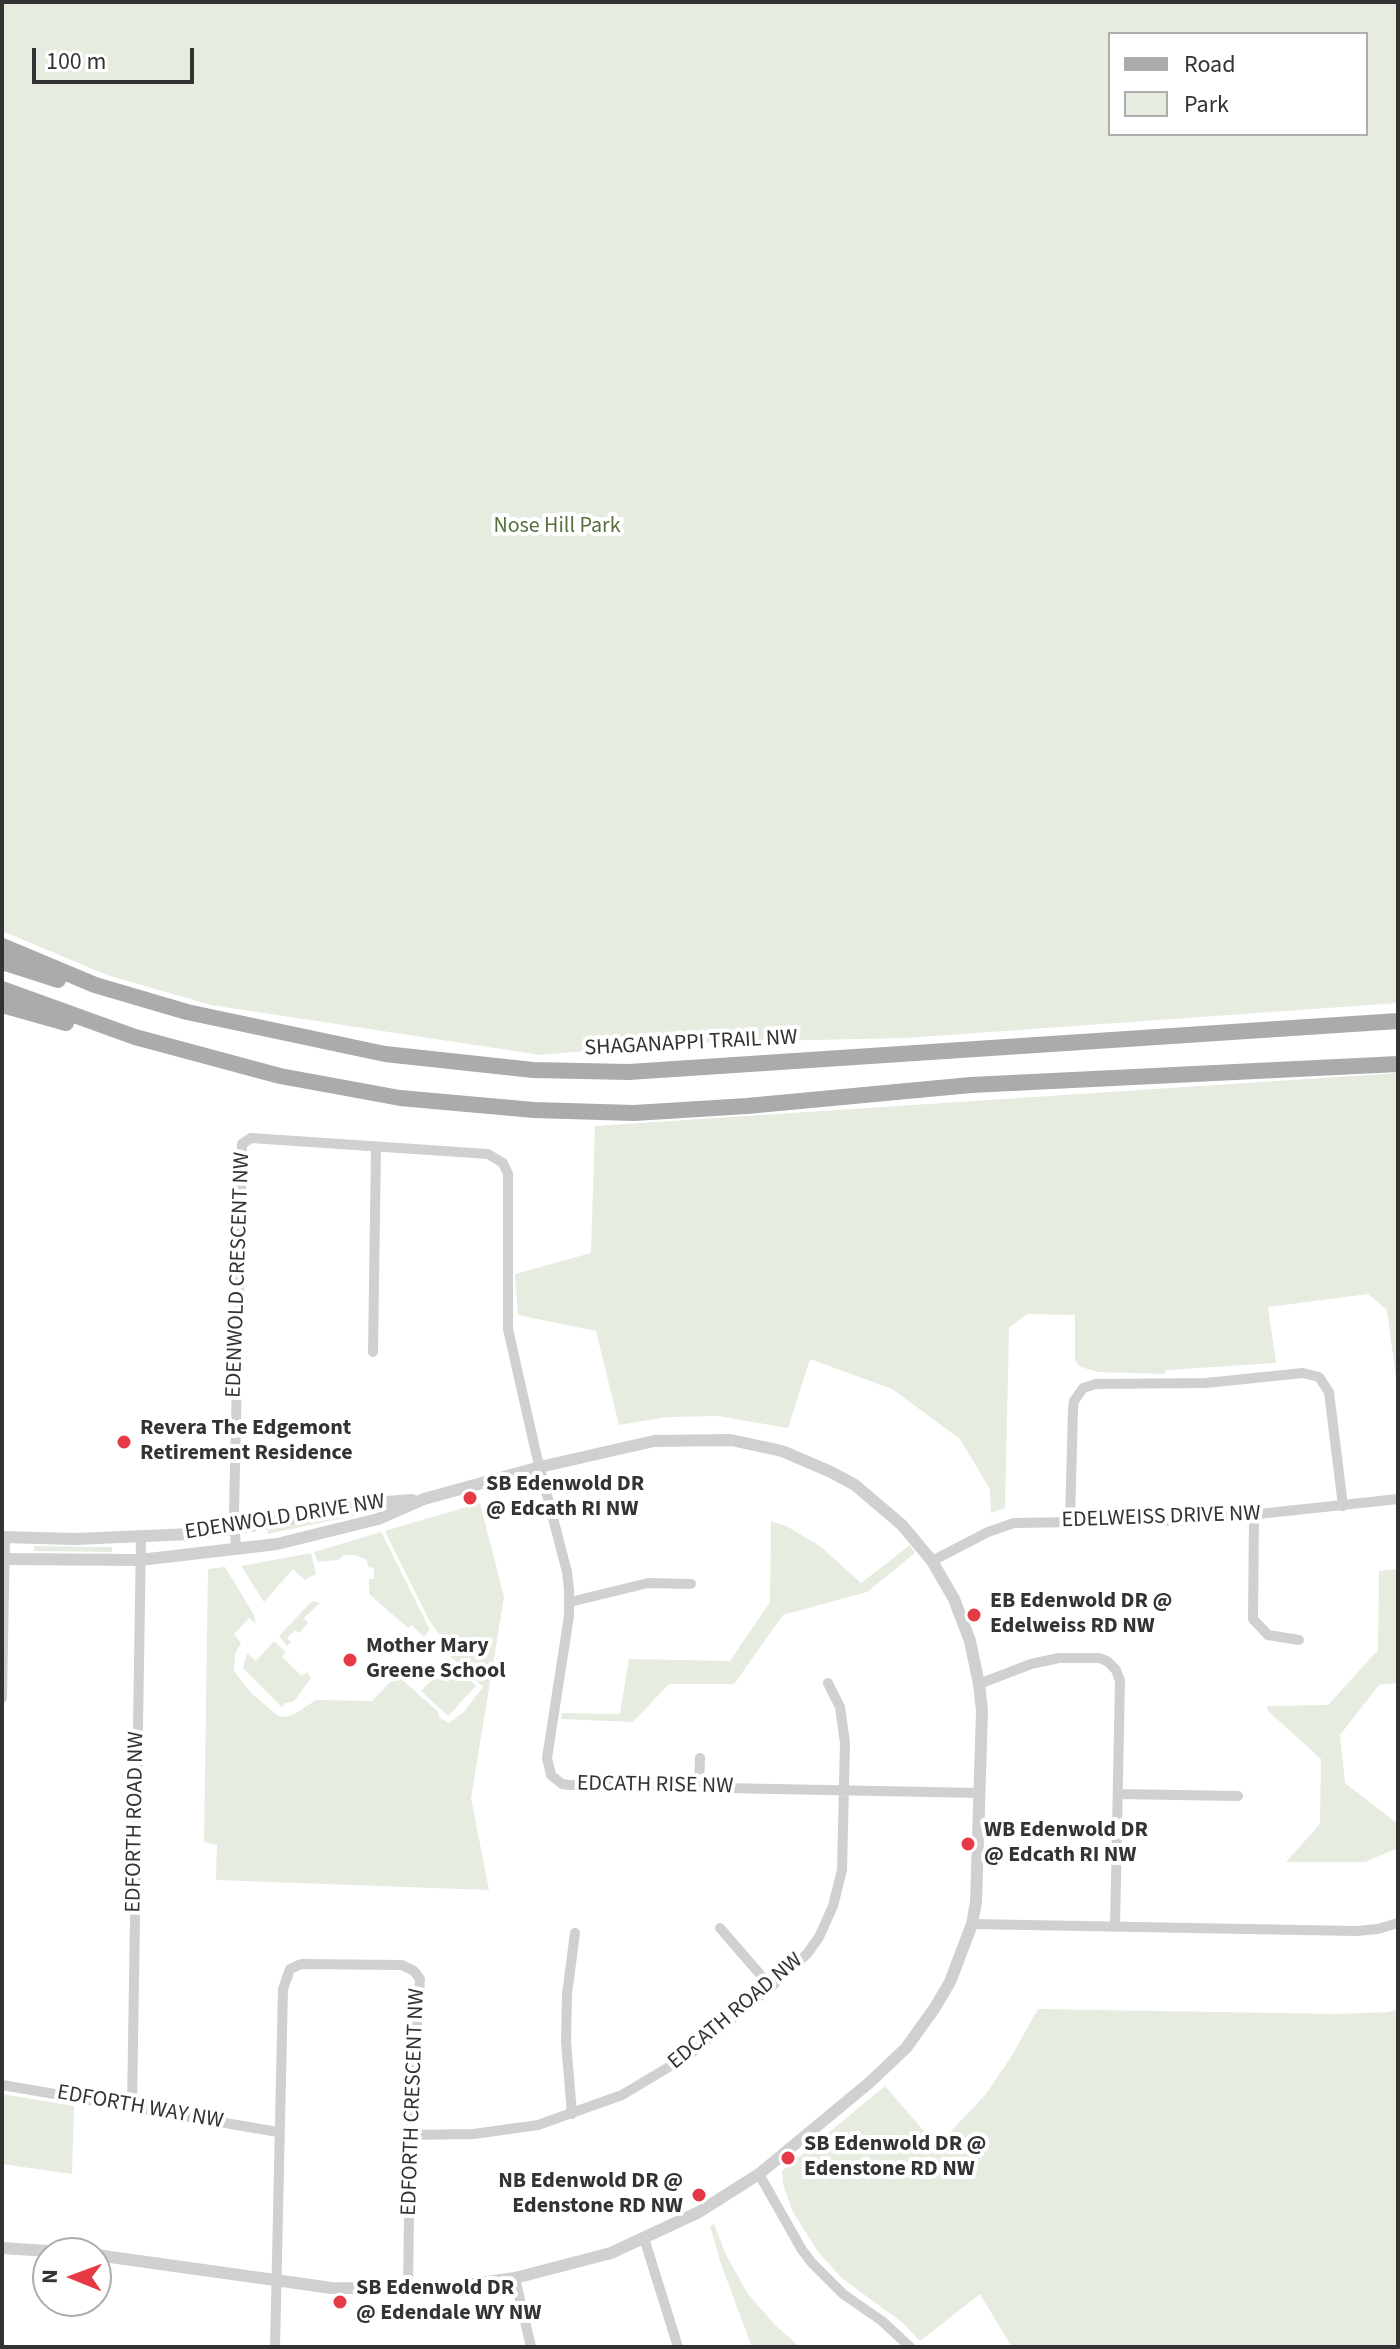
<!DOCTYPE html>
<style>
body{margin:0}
#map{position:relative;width:1400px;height:2349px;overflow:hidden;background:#fff;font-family:"Source Sans 3",sans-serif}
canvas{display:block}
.frame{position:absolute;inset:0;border:4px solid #333;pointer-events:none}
.legend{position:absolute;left:1108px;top:32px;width:260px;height:104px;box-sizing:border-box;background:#fff;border:2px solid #adadad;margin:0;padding:10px 14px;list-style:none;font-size:24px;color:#333}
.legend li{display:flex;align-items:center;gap:16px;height:40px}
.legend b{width:40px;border:2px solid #adadad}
.north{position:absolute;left:32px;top:2237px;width:80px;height:80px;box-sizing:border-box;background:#fff;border:2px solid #adadad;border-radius:50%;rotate:271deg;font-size:22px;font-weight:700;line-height:32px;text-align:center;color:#333}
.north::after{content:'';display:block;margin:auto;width:28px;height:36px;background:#e63946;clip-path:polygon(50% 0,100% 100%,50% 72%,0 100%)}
.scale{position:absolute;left:32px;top:48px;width:162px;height:36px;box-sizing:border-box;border:4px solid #333;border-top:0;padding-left:10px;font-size:24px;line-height:28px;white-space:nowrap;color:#333;-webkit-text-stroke:6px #fff;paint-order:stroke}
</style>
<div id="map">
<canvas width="1400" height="2349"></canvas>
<div class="frame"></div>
<ul class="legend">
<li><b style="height:10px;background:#ababab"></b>Road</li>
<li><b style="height:22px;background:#e6ecdf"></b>Park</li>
</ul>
<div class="north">N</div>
<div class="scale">100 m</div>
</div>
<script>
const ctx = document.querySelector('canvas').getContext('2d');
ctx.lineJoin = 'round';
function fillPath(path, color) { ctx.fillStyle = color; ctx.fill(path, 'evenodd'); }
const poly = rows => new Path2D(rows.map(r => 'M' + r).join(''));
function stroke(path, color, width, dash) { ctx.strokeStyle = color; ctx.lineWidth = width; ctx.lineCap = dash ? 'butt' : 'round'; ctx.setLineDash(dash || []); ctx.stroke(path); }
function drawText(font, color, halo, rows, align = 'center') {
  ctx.font = font + ' "Source Sans 3",sans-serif'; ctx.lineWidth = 8; ctx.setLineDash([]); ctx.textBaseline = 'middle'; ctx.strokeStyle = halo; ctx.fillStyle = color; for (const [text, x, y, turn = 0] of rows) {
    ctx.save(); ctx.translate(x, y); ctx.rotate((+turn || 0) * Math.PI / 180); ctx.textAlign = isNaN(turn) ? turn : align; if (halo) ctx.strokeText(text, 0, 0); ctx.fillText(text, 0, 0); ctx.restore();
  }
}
const green = poly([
 [2,2,1398,2,1398,1003,906,1038,674,1043,541,1055,211,1005,107,975,2,931],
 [1110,34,1366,34,1366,134,1110,134],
 [1398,1073,1398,1393,1387,1310,1368,1294,1268,1307,1276,1363,1167,1370,1164,1374,1098,1372,1081,1367,1075,1361,1075,1315,1027,1314,1009,1328,1005,1508,991,1513,990,1489,960,1439,892,1389,810,1359,788,1428,718,1416,668,1417,619,1425,596,1331,518,1315,515,1274,591,1253,595,1126],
 [480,1503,504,1597,471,1798,489,1890,216,1880,217,1845,204,1842,208,1569,225,1567,254,1615,256,1624,249,1618,234,1634,241,1643,235,1654,234,1671,251,1693,277,1715,282,1717,293,1715,316,1700,372,1701,397,1675,438,1712,440,1718,449,1723,464,1712,483,1687,448,1654,448,1647,429,1620,385,1531],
 [365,1510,366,1513,268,1534,267,1529],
 [771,1521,788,1527,820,1546,861,1583,910,1545,915,1553,867,1592,783,1615,734,1684,669,1684,633,1722,561,1719,562,1713,620,1714,629,1659,730,1661,770,1602],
 [381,1532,430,1630,424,1637,412,1625,408,1628,369,1594,369,1579,374,1579,374,1568,368,1567,367,1560,355,1555,344,1555,338,1560,318,1562,314,1552],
 [34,1546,112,1547,112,1552,34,1551],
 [311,1553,316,1574,305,1580,293,1569,264,1602,241,1566],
 [1398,1569,1398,1683,1379,1685,1340,1735,1345,1783,1398,1824,1398,1848,1365,1862,1286,1862,1320,1824,1321,1759,1268,1711,1267,1706,1328,1705,1378,1650,1379,1571],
 [312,1601,320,1603,304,1618,308,1623,299,1633,295,1630,287,1638,291,1642,287,1646,279,1636],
 [274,1641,286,1652,282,1657,302,1676,307,1672,311,1678,294,1701,285,1703,282,1707,243,1668,247,1653,256,1661],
 [449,1661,476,1686,448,1716,421,1691],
 [1038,2009,1337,2014,1389,2012,1398,2009,1398,2347,1012,2347,980,2294,920,2341,903,2323,843,2279,818,2252,793,2212,783,2184,782,2171,885,2086,937,2146,986,2094,1011,2057],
 [2,2094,74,2106,72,2174,2,2164],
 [714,2224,726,2255,748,2294,775,2325,800,2347,752,2347,721,2264,710,2226]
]);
const minor = poly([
 [373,1352,376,1147],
 [1254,1517,1253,1619,1268,1635,1299,1640],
 [1070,1520,1073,1409,1074,1401,1083,1388,1096,1384,1206,1383,1303,1373,1319,1377,1329,1392,1343,1506],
 [236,1550,234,1514,242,1144,251,1138,488,1154,503,1163,508,1174,508,1329,536,1453,567,1572,569,1590,569,1616,547,1758,551,1775,562,1784,569,1785,980,1793],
 [932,1561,988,1532,1014,1523,1203,1520,1398,1499],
 [570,1602,648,1583,691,1584],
 [979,1684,1031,1664,1059,1658,1099,1658,1107,1661,1116,1670,1120,1681,1115,1926],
 [2,1698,5,1537],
 [699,1787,700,1758],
 [1118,1794,1238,1796],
 [972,1924,1356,1931,1378,1929,1398,1923],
 [720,1928,771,1987],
 [2,2085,278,2132],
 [132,2107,141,1537],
 [572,2114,566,2042,567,1994,575,1933],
 [410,2135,474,2134,538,2125,622,2095,689,2055,771,1987,807,1954,819,1937,833,1906,842,1870,845,1743,840,1707,828,1683],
 [759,2174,802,2250,812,2263,843,2294,882,2321,910,2347],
 [644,2238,678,2347],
 [515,2278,531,2347],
 [275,2347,283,1989,290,1969,301,1964,402,1965,414,1971,420,1979,410,2135,408,2291]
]);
const tertiary = poly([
 [2,1537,75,1539,191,1534,234,1529,374,1503,412,1500],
 [2,1559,140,1560,277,1544,378,1519,424,1499,540,1467,654,1441,731,1440,782,1451,831,1472,855,1485,902,1525,932,1561,954,1599,970,1641,979,1684,982,1711,976,1902,972,1924,950,1982,934,2009,906,2048,869,2083,759,2174,699,2212,611,2253,515,2278,439,2289,332,2288,96,2255],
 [2,2248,80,2253]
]);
const primary = poly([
 [2,946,95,985,187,1012,385,1054,533,1070,629,1072,1398,1021],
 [2,962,58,980],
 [2,989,135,1037,280,1076,400,1098,534,1110,634,1113,747,1106,971,1085,1398,1064],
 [2,1005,66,1023]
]);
const markers = [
 [124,1442,8,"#e63946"],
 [470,1498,8,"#e63946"],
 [974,1615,8,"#e63946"],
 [350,1660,8,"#e63946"],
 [968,1844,8,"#e63946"],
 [788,2158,8,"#e63946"],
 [699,2195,8,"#e63946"],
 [340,2302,8,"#e63946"]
];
const parkNames = [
 ["Nose Hill Park",557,527]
];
const streetNames = [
 ["SHAGANAPPI TRAIL NW",691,1044,-3],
 ["EDENWOLD CRESCENT NW",239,1275,-88],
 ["EDENWOLD DRIVE NW",285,1518,-9],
 ["EDELWEISS DRIVE NW",1161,1518,-2],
 ["EDCATH RISE NW",655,1786,1],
 ["EDFORTH ROAD NW",136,1822,-89],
 ["EDCATH ROAD NW",736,2012,-40],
 ["EDFORTH CRESCENT NW",414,2102,-88],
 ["EDFORTH WAY NW",140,2108,10]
];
const poiNames = [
 ["Revera The Edgemont",140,1429],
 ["Retirement Residence",140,1454],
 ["SB Edenwold DR",486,1485],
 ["@ Edcath RI NW",486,1510],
 ["EB Edenwold DR @",990,1602],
 ["Edelweiss RD NW",990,1627],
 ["Mother Mary",366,1647],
 ["Greene School",366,1672],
 ["WB Edenwold DR",984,1831],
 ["@ Edcath RI NW",984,1856],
 ["SB Edenwold DR @",804,2145],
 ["Edenstone RD NW",804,2170],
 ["NB Edenwold DR @",683,2182,"right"],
 ["Edenstone RD NW",683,2207,"right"],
 ["SB Edenwold DR",356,2289],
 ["@ Edendale WY NW",356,2314]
];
fillPath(green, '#e6ecdf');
stroke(minor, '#d0d0d0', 10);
stroke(tertiary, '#d0d0d0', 12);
stroke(primary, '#ababab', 16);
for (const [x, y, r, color] of markers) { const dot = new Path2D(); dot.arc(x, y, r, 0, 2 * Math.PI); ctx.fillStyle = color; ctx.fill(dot); stroke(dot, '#fff', 3); }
drawText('22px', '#56703f', '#fff', parkNames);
drawText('22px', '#333', '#fff', streetNames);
drawText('bold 22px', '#333', '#fff', poiNames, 'left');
</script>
